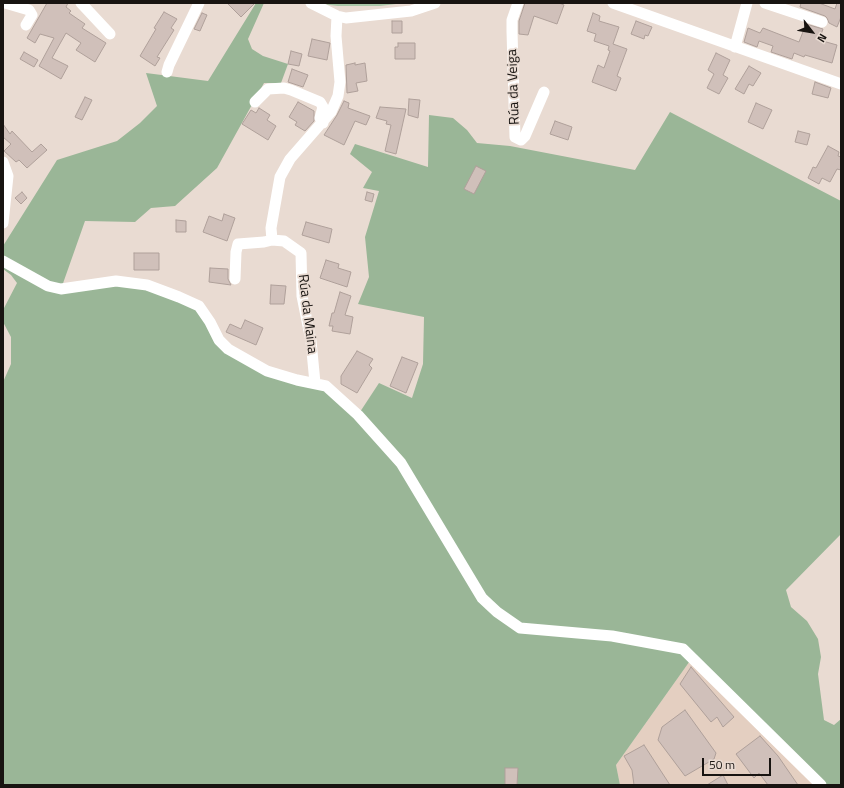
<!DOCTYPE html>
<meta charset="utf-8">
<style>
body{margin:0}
#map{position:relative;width:844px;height:788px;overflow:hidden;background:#e9dbd2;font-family:"Titillium Web",sans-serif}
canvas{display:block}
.frame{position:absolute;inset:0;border:4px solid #181411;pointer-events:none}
.north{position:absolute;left:792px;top:12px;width:40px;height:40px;-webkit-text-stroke:3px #e9dbd2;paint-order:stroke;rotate:121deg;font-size:11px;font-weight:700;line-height:16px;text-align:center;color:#181411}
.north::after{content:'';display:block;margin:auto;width:14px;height:18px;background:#181411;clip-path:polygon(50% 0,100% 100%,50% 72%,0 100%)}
.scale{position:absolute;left:702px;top:758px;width:69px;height:18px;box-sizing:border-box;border:2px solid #181411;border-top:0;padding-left:5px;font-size:12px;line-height:14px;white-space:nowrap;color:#181411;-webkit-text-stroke:3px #e9dbd2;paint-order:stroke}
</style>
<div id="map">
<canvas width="844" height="788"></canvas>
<div class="frame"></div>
<div class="north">N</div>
<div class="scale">50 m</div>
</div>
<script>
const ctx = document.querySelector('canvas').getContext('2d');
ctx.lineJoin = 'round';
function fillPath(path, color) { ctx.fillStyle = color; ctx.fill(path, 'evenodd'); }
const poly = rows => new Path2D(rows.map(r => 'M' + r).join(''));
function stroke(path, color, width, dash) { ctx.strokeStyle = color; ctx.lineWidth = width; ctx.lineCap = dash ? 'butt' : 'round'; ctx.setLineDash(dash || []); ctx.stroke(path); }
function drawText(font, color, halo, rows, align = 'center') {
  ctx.font = font + ' "Titillium Web",sans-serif'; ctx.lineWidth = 3.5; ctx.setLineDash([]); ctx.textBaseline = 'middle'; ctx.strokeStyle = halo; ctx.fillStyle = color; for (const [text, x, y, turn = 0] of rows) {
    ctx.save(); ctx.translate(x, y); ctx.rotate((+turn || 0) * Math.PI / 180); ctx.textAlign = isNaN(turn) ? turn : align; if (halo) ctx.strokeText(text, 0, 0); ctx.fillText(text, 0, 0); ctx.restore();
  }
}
const built = poly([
 [692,658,821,785,620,785,616,765]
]);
const green = poly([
 [314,3,404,3,380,6,338,6]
]);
const forest = poly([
 [256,3,264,3,248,39,252,49,263,56,288,64,281,83,264,83,217,168,175,206,151,208,135,222,85,221,61,289,116,281,199,306,219,340,267,371,326,386,358,415,379,383,412,398,423,364,424,317,358,304,369,277,365,237,379,191,363,188,372,172,350,154,355,144,428,167,429,115,453,118,467,130,477,143,510,146,635,170,670,112,841,201,841,534,786,590,791,607,807,621,818,639,821,657,818,674,824,720,834,725,841,719,841,785,821,785,692,658,616,765,620,785,3,785,3,382,11,364,11,337,3,322,3,310,17,283,11,275,3,269,3,246,57,160,117,141,140,123,157,106,146,73,208,81]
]);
const building = poly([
 [47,3,68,3,66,7,71,11,69,13,85,24,82,28,106,43,95,62,76,50,81,43,66,33,52,58,68,66,61,79,39,66,54,38,40,34,35,43,27,38,47,3],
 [227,3,255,3,241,17,227,3],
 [525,3,559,3,564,5,557,24,534,16,528,35,519,34,519,21,525,3],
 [801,3,819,3,835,9,837,3,841,3,841,17,837,27,829,23,827,18,825,16,800,7,801,3],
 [164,12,177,19,171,28,174,30,157,57,160,58,155,66,140,56,156,29,154,28,164,12],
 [202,13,207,15,200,31,194,29,202,13],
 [593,13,600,16,599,21,619,27,613,44,627,49,617,76,621,78,616,91,592,82,598,65,604,68,610,51,608,50,609,46,594,41,596,34,587,31,593,13],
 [392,21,402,21,402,33,392,33,392,21],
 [636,21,652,27,648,36,645,35,644,39,631,34,636,21],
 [806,24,823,29,819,40,837,45,832,63,805,55,804,57,794,53,792,59,771,52,773,46,759,41,757,47,744,42,748,28,760,33,763,28,799,42,806,24],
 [312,39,330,43,327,60,308,56,312,39],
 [398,43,415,43,415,59,395,59,395,47,398,47,398,43],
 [291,51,302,54,299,66,288,64,291,51],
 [24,52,38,60,34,67,20,59,24,52],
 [716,53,730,60,723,75,728,78,719,94,707,88,714,74,708,70,716,53],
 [355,63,355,65,365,63,367,81,356,83,358,91,347,93,346,65,355,63],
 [749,66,761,73,753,86,749,84,744,94,735,89,749,66],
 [292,69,308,75,303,87,288,82,292,69],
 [815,82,831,88,828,98,812,94,815,82],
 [85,97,92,100,82,120,75,117,85,97],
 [409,99,420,100,418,118,408,115,409,99],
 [344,101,349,103,348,108,370,116,366,125,355,121,344,145,324,135,337,115,344,101],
 [298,102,314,111,314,121,305,131,295,125,297,122,289,117,298,102],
 [756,103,772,110,763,129,748,122,756,103],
 [380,107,406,109,396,154,385,151,391,125,386,124,387,121,376,118,380,107],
 [259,108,270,115,267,120,276,126,268,140,242,124,251,110,256,113,259,108],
 [555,121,572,127,568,140,550,134,555,121],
 [3,124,10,134,12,131,32,152,41,144,47,150,27,168,19,160,16,162,4,151,11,144,3,137,3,124],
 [798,131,810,134,807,145,795,142,798,131],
 [828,146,839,152,838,156,841,157,841,170,837,169,830,182,822,178,819,184,808,178,813,167,816,168,828,146],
 [476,166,486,171,474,194,464,189,476,166],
 [22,192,27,198,21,204,15,198,22,192],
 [367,192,374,194,372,202,365,200,367,192],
 [224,214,235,218,227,241,203,232,209,216,222,221,224,214],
 [176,220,186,221,186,232,176,232,176,220],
 [306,222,332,229,329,243,302,235,306,222],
 [134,253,159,253,159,270,134,270,134,253],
 [326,260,339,264,338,268,351,272,347,287,320,278,326,260],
 [210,268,228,269,228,279,231,285,209,282,210,268],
 [271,285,286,286,284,304,270,304,271,285],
 [340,292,351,296,345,315,353,317,350,334,332,331,333,326,329,326,332,313,334,313,340,292],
 [245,320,263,328,256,345,226,332,230,324,241,329,245,320],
 [357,351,373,359,369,365,372,368,357,393,341,384,341,376,357,351],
 [402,357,418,363,406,393,390,386,402,357],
 [691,667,734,717,723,727,717,717,711,722,680,684,691,667],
 [685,710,716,753,714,759,685,776,658,740,662,727,685,710],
 [760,736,778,756,798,785,768,785,759,773,754,778,736,754,760,736],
 [644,745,670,785,634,785,632,770,624,756,644,745],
 [505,768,518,768,517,785,505,785,505,768],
 [723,775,728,785,707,785,723,775]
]);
const street = poly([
 [5,3,29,10,32,15,26,25],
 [81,3,110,34],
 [311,3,337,16,346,18,411,11,435,3],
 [518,3,512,20,512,31,515,137,521,140,525,136,544,92],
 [613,3,841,84],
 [765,3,822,22],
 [735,47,747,3],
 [167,72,169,65,199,3],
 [255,102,268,89,284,88,291,90,320,102,323,107,320,118,323,123],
 [3,162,8,176,3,223],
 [3,261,48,286,61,289,116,281,147,285,179,297,199,306,210,322,219,340,228,349,267,371,297,380,326,386,358,415,401,463,482,598,497,612,520,628,612,636,683,649,821,785],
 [235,279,236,252,238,244,264,242,272,240],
 [315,383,311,341,302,296,301,253,284,241,272,240,271,228,280,177,290,159,331,112,338,96,340,82,336,36,337,16]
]);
const streetNames = [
 ["Rúa da Veiga",514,87,-92],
 ["Rúa da Maina",307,314,83]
];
fillPath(built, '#e4cfc1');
fillPath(green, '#abc7a8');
fillPath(forest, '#9ab697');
fillPath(building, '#d0c0ba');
stroke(building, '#afa09a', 1);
stroke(street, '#fff', 11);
drawText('14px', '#181411', '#e9dbd2', streetNames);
</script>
